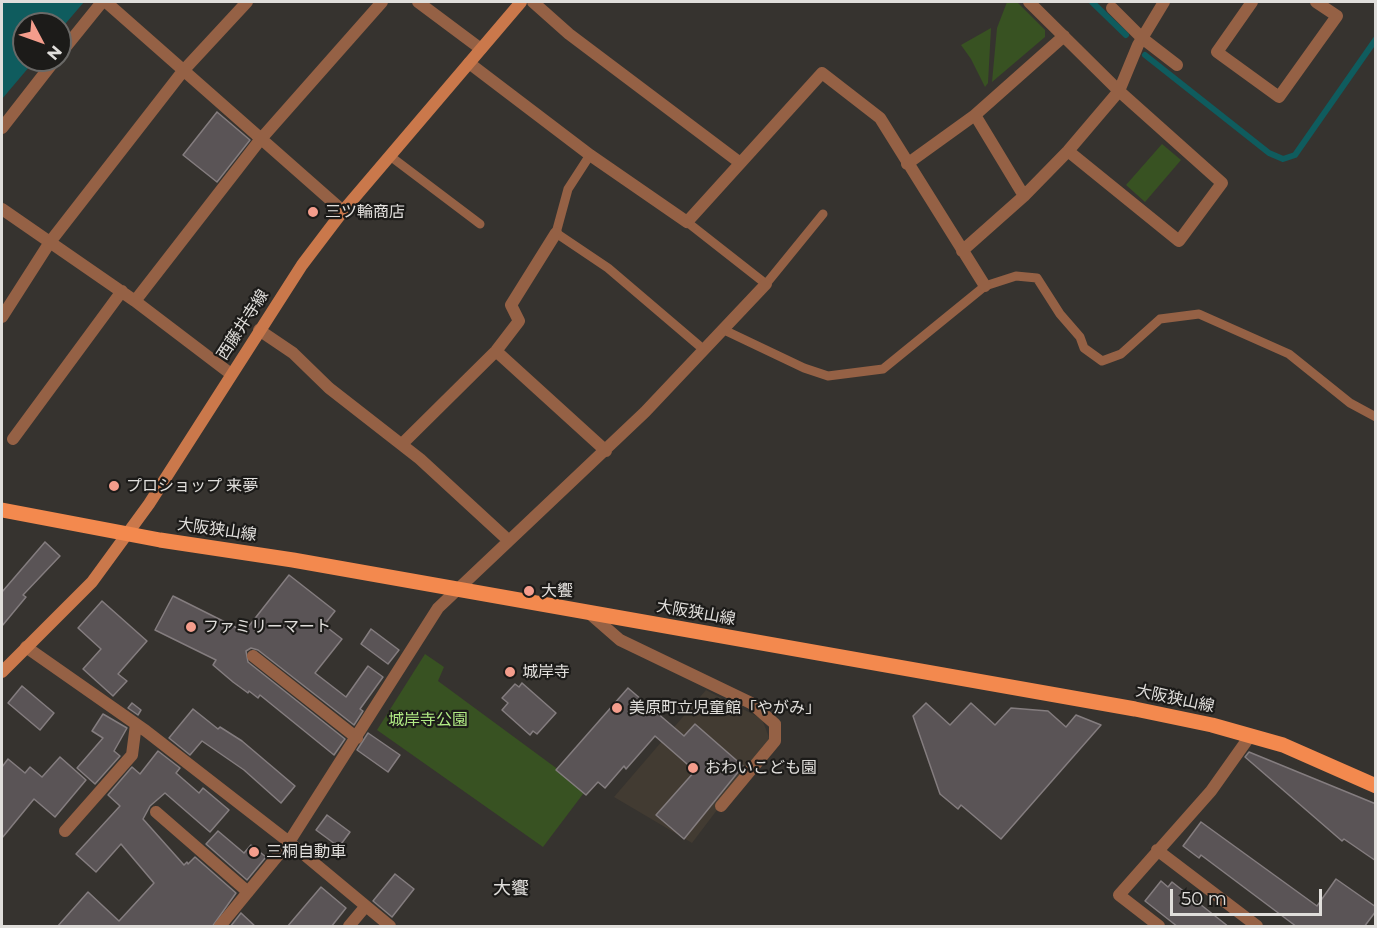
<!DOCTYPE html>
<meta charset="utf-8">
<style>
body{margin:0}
#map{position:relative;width:1377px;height:928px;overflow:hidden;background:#36332f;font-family:Montserrat,sans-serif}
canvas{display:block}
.frame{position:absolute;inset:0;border:3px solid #e0dedb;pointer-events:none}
.north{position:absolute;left:12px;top:12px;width:60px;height:60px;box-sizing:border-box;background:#1c1b19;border:2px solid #6a6967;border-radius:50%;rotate:131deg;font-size:16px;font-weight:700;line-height:24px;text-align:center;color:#e0dedb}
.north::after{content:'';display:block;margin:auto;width:21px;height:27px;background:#f49d8c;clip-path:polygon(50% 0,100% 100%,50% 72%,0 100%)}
.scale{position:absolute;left:1170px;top:889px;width:152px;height:27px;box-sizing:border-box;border:3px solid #e0dedb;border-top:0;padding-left:8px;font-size:18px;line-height:21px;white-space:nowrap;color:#e0dedb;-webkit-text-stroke:4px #1c1b19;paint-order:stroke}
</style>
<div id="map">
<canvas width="1377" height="928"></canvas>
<div class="frame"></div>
<div class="north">N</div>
<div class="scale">50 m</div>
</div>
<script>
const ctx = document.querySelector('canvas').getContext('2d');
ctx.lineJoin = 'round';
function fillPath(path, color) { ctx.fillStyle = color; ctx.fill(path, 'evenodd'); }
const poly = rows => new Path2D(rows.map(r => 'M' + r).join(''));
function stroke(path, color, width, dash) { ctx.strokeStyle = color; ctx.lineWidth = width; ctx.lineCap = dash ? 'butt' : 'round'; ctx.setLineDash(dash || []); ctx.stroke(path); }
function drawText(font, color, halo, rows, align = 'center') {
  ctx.font = font + ' Montserrat,"Noto Sans JP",sans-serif'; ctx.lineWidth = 4.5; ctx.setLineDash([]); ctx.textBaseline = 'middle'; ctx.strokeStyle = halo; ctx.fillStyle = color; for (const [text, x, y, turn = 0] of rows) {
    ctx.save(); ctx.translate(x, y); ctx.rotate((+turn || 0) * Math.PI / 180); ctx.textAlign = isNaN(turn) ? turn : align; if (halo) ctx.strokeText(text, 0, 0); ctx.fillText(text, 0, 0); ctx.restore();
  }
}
const built = poly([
 [706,690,762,719,770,740,692,843,614,797]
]);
const green = poly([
 [1007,2,1017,2,1045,30,1045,37,992,82,997,28],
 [991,28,988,83,985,87,971,59,961,45],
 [1162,144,1181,160,1145,202,1126,185],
 [425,654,444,667,438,681,586,790,543,847,377,730]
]);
const water = poly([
 [2,2,84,2,60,30,60,24,24,24,24,60,35,60,2,99]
]);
const stream = poly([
 [1092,2,1126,35],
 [1145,55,1269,153,1283,159,1295,155,1376,39]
]);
const building = poly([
 [217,112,250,140,217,182,183,155,217,112],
 [45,542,60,556,23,595,26,597,2,626,2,592,45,542],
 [289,575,335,611,324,625,342,639,315,673,346,697,368,666,383,677,360,709,363,711,354,725,258,650,251,648,246,651,248,662,345,739,334,755,260,695,258,698,249,691,248,693,233,682,213,665,216,660,155,630,173,596,241,630,246,624,249,626,289,575],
 [102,601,147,641,118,674,127,681,113,696,83,669,101,649,78,628,102,601],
 [371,629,399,650,388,664,361,644,371,629],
 [522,683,556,713,537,734,533,731,530,735,502,710,508,703,502,698,515,684,519,687,522,683],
 [22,686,54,713,40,730,8,703,22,686],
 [628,688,684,736,695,724,743,766,684,839,656,815,695,771,655,736,626,769,624,766,605,788,598,782,586,795,556,770,628,688],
 [132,703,141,710,138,715,128,708,132,703],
 [926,703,950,725,971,703,995,725,1011,708,1048,711,1066,727,1076,715,1101,725,1001,839,961,805,958,809,940,794,913,716,926,703],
 [193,709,218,729,220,727,242,741,295,786,281,803,244,770,202,741,190,755,169,738,193,709],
 [103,714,127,728,114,751,120,756,95,784,77,768,103,738,92,731,103,714],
 [368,733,400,755,388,772,357,750,368,733],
 [158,751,180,768,176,773,199,793,203,788,229,810,210,832,165,793,150,806,143,819,184,865,187,862,188,864,195,857,236,893,212,927,57,927,88,892,119,921,154,883,121,844,96,872,76,854,120,806,108,795,132,767,140,774,158,751],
 [1249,752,1376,804,1376,861,1344,839,1342,841,1245,757,1249,752],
 [60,757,86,780,55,817,34,799,2,838,2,767,8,759,25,773,30,767,42,777,60,757],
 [327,815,350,832,339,847,316,830,327,815],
 [1201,822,1317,906,1336,879,1376,907,1376,911,1364,927,1297,927,1201,855,1199,858,1183,846,1201,822],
 [218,831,244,853,251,845,266,857,247,880,206,844,218,831],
 [395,874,414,889,392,917,373,901,395,874],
 [1161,881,1168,887,1172,882,1229,927,1178,927,1145,901,1161,881],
 [321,887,346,908,331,927,287,927,321,887],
 [241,913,256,927,230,927,241,913]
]);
const lane = poly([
 [590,155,568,189,556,233,608,268,703,349],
 [390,156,480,224],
 [687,222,766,284,823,214],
 [722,329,804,368,828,376,883,369,985,286,1016,276,1037,278,1060,314,1080,337,1084,348,1102,361,1121,354,1160,319,1199,314,1289,354,1350,403,1376,417]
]);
const street = poly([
 [106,2,343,211],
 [418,2,481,49],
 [533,2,569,34,739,162],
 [1029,2,1119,91,1222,183,1179,241,1068,151],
 [1252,2,1217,52,1279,97,1337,16,1316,2],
 [1112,8,1142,38,1177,65],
 [60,54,102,2],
 [469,63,590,155,687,222,822,73,880,118,985,286],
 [975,115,1024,196],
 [2,128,55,60],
 [907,164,975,115,1064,36],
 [2,209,135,301,231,374],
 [962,251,1024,196,1068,151,1119,91,1138,45,1164,2],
 [135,301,260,140,382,2],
 [2,317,50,242,183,71,247,2],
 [259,330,293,353,329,388,420,459,508,540],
 [496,351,606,451],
 [13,439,122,291],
 [402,444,496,351,519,321,511,305,556,233],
 [589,613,620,640,751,703,775,724,775,741,721,806],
 [26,647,146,731,289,842,390,926],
 [253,656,357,738],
 [156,812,248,892],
 [65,831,132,755,136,724],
 [1157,850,1257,926],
 [220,926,289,842,438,608,645,412,766,284],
 [349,926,365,907],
 [1159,926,1119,895,1211,791,1250,736]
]);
const secondary = poly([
 [2,672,92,582,149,504,302,265,343,211,521,2]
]);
const primary = poly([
 [2,510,160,540,293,560,1135,709,1212,725,1283,745,1376,786]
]);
const markers = [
 [313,212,6,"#f49d8c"],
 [114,486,6,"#f49d8c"],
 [529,591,6,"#f49d8c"],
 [191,627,6,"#f49d8c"],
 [510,672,6,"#f49d8c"],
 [617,708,6,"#f49d8c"],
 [693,768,6,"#f49d8c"],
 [254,852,6,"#f49d8c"]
];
const poiNames = [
 ["三ツ輪商店",325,212],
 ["プロショップ 来夢",126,486],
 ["大饗",541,591],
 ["ファミリーマート",203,627],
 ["城岸寺",522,672],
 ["美原町立児童館「やがみ」",629,708],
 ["おわいこども園",705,768],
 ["三桐自動車",266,852]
];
const streetNames = [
 ["西藤井寺線",243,325,-57],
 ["大阪狭山線",217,530,8],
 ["大阪狭山線",696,613,10],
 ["大阪狭山線",1175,699,12]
];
const parkNames = [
 ["城岸寺公園",428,720]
];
const neighbourhoodNames = [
 ["大饗",511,889]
];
fillPath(built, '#423b32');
fillPath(green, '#385222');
fillPath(water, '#0f5c5e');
stroke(stream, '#0f5c5e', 6);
fillPath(building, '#5a5456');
stroke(building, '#847d7f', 1.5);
stroke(lane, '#956145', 9);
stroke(street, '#956145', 12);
stroke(secondary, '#ca784b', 12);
stroke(primary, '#f3894e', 15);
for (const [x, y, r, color] of markers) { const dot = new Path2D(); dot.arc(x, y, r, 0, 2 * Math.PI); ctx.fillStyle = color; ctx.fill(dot); stroke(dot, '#1c1b19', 2); }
drawText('16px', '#e0dedb', '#1c1b19', poiNames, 'left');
drawText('16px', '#e0dedb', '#1c1b19', streetNames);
drawText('16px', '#b1eb84', '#1c1b19', parkNames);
drawText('18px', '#e0dedb', '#1c1b19', neighbourhoodNames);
</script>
